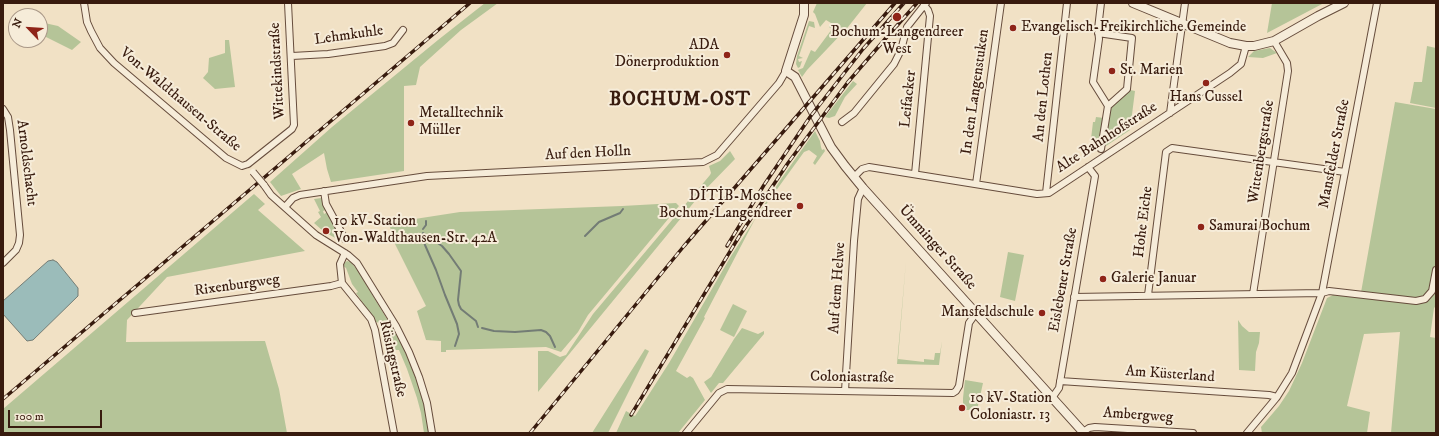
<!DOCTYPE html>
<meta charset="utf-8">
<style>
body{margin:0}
#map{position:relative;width:1439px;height:436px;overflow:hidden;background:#f1e1c5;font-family:"IM FELL DW Pica",serif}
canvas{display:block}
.frame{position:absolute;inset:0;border:4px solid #381b0e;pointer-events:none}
.north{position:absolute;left:8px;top:8px;width:40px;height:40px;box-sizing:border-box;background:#f6ecd9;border:1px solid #aa9888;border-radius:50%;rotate:295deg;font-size:11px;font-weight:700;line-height:16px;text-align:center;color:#381b0e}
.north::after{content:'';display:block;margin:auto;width:14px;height:18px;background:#8f2418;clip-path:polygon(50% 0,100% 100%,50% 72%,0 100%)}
.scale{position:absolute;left:8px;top:410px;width:94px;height:18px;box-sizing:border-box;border:2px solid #381b0e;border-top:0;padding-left:5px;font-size:12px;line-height:14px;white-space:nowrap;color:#381b0e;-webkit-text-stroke:3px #f6ecd9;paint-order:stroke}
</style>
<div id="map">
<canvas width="1439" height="436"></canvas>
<div class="frame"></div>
<div class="north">N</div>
<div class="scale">100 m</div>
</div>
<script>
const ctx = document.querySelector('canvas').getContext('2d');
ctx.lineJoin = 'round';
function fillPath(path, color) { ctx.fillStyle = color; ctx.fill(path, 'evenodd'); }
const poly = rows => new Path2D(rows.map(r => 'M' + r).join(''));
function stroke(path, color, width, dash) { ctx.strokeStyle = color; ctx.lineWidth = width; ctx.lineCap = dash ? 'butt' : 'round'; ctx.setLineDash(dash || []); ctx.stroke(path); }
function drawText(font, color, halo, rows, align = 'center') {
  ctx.font = font + ' "IM FELL DW Pica",serif'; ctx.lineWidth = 4; ctx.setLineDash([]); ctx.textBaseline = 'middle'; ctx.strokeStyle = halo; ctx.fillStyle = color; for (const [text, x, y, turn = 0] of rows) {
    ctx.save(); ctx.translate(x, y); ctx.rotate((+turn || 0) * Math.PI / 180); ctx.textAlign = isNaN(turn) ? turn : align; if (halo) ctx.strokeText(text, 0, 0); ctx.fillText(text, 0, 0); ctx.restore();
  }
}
const green = poly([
 [485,3,498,3,461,30,420,67,416,85,404,86,404,171,331,182,327,169,324,153,292,174,301,189,281,196,270,182,332,127,438,40],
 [817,3,867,3,848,27,807,70,802,77,798,70,803,68,811,50,815,52,832,29,829,27,831,23,826,20,820,27,815,14,813,12],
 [1272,3,1324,3,1267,33],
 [809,21,814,22,815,28,809,26,799,56,803,58,798,59,799,62,802,61,800,67,798,68,796,64,797,56],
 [40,22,58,26,81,42,72,50,40,34],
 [225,40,229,40,235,87,215,89,203,78,208,72,209,58,225,53],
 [1427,46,1436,48,1436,108,1410,103,1414,82,1422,82],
 [1270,48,1277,53,1263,58,1248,57,1254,51],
 [853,81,857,84,845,97,835,116,829,118,825,117],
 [1130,90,1135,91,1130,130,1106,146,1104,141,1109,110],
 [1395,102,1436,109,1436,306,1434,308,1430,337,1436,338,1436,433,1391,433,1400,332,1364,334,1347,406,1370,412,1367,433,1262,433,1261,427,1279,406,1289,391,1302,363,1327,298,1333,295,1360,298],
 [1096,117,1104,118,1097,146,1094,144,1095,140,1091,139,1093,122,1095,122],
 [815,131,820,141,821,147,822,150,824,149,825,151,815,165,813,163,817,156,809,150,804,152,754,221,704,317,705,318,676,371,687,378,690,376,693,378,705,400,678,433,616,433,626,411,635,416,637,413,669,363,731,256,781,179],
 [730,151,735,159,700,195,538,392,538,351,548,351,560,357,566,355,593,314,710,175,711,173,709,166,720,161],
 [254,194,265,204,258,210,305,251,167,277,127,320,126,342,265,341,279,389,287,433,3,433,3,409],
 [321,198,326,210,323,211,324,214,328,212,342,239,339,240,328,234,330,231,325,228,323,231,314,223,321,217,318,212,320,211,314,199],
 [676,203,679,206,588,315,578,332,561,352,546,347,446,350,446,352,441,352,441,341,426,340,417,311,426,306,394,242,389,223,460,212,622,206],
 [1008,252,1024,255,1015,301,1000,297],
 [347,261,351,262,358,271,402,344,416,379,424,405,429,433,424,433,421,413,417,398,407,369,399,350,395,350,380,323,376,322,356,293,358,292,352,284,346,268,342,265],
 [906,261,898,359,924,362,924,359,934,360,935,353,940,353,942,341,939,365,897,364],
 [733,304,747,311,734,337,720,330],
 [1238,320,1242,326,1249,332,1260,332,1259,343,1256,352,1255,371,1239,370],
 [742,328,758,334,764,331,764,334,723,383,719,383,711,393,704,382,711,377,734,339],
 [645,349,649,351,608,433,592,433],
 [965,380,983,383,977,410,963,410,963,398]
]);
const water = poly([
 [53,260,57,262,78,288,78,296,33,340,27,341,3,314,3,301,48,261,53,260]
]);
const stream = poly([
 [423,229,426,225,426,221],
 [585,236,599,222,620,213,623,209],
 [482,328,494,331,515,332,541,330,546,332,550,336,555,347],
 [455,346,459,334,457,324,445,295,436,270,425,245,422,237,423,233,442,246,449,254,461,271,458,300,459,305,461,309,476,321,478,327]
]);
const minor = poly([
 [84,3,87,22,91,31,100,48,114,63,226,158,242,166,248,164],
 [1101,3,1098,29,1099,39,1093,82,1108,106],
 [1098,33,1132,38,1127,89,1108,106,1101,149],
 [292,56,328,54,385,46,393,43,403,30],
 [3,109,8,117,10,130,20,235,19,243,16,250,3,263],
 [1170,113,1185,3],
 [842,122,854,113,894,64,901,50,907,27,926,3],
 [248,164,292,129,294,125,288,3],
 [915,174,930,16,928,10,924,5],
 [854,177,862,169,869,167,1037,194,1049,193,1230,73,1241,64,1246,46],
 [976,184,1001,3],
 [264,185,271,195,316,235,348,255,357,263,396,326,409,352,419,377,427,403,432,433],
 [324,191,326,204,345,239],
 [1046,193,1067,3],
 [285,207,293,198,300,195,427,176,703,162,717,155,779,83,786,71],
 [345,253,340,264,342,283,371,319,375,330,394,433],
 [1253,294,1288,71,1287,63,1274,41],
 [1148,295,1166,152,1172,148,1345,172],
 [1074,297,1322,293,1329,291,1416,301,1425,299,1432,291,1436,270],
 [135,313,331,286,342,283],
 [1060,381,1269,395,1277,397],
 [845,391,854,241,858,199,863,188],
 [1052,398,1059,388,1095,176,1088,167],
 [1083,432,1089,428,1095,427,1193,433],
 [686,433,719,393,727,389,953,393,956,391,959,386,969,323,976,313],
 [1247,433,1277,397,1292,373,1322,293,1377,3]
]);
const tertiary = poly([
 [804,3,804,15,786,71,795,77,831,147,845,166,863,188,1084,433],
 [1133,3,1230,43,1246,46,1254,46,1274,41,1318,16,1344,3]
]);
const rail = poly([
 [727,246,764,185,810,117,863,49,904,3],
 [3,399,470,3],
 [631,415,740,235,788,163,848,82,886,38,917,3],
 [530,433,684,246,895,3]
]);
const minorBridge = poly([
 [253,172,264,185]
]);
const markers = [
 [897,17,5,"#8f2418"],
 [1013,28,4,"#8f2418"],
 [727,55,4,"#8f2418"],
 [1112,71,4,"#8f2418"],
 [1206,83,4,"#8f2418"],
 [411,123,4,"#8f2418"],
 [800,206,4,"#8f2418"],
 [1201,227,4,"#8f2418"],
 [326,231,4,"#8f2418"],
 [1103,279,4,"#8f2418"],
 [1042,313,4,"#8f2418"],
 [962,408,4,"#8f2418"]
];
const poiNames = [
 ["Evangelisch-Freikirchliche Gemeinde",1021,28],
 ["Bochum-Langendreer",897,33,"center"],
 ["West",897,50,"center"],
 ["ADA",719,46,"right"],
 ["Dönerproduktion",719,63,"right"],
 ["St. Marien",1120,71],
 ["Hans Cussel",1206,98,"center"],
 ["Metalltechnik",419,114],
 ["Müller",419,131],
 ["DİTİB-Moschee",792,197,"right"],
 ["Bochum-Langendreer",792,214,"right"],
 ["10 kV-Station",334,222],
 ["Von-Waldthausen-Str. 42A",334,239],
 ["Samurai Bochum",1209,227],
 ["Galerie Januar",1111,279],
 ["Mansfeldschule",1034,313,"right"],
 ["10 kV-Station",970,399],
 ["Coloniastr. 13",970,416]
];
const streetNames = [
 ["Lehmkuhle",349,36,-8],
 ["Wittekindstraße",278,71,-93],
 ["In den Langenstuken",976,92,-82],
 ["An den Lothen",1044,97,-84],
 ["Leifacker",909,99,-84],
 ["Von-Waldthausen-Straße",180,100,40],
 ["Alte Bahnhofstraße",1107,138,-33],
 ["Wittenbergstraße",1262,152,-81],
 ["Auf den Holln",588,154,-3],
 ["Mansfelder Straße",1335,154,-79],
 ["Arnoldschacht",26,163,83],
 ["Hohe Eiche",1144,222,-83],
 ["Ümminger Straße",937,248,48],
 ["Eislebener Straße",1064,280,-80],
 ["Rixenburgweg",237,286,-8],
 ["Auf dem Helwe",838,288,-86],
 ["Rüsingstraße",392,359,77],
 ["Am Küsterland",1170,375,4],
 ["Coloniastraße",852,378,1],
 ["Ambergweg",1138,416,4]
];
const districtNames = [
 ["BOCHUM-OST",680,101]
];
fillPath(green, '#b5c498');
fillPath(water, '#9bbcba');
stroke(water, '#737c75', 1);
stroke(stream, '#737c75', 2);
stroke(minor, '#664c3c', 8);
stroke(tertiary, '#664c3c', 10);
stroke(minor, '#f6ecd9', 6);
stroke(tertiary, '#f6ecd9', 8);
stroke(rail, '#381b0e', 3.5);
stroke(rail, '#f6ecd9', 2, [6]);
stroke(minorBridge, '#664c3c', 8, []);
stroke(minorBridge, '#f6ecd9', 6);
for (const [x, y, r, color] of markers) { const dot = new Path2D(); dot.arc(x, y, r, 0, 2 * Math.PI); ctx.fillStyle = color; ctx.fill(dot); stroke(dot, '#f6ecd9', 1.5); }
drawText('15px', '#381b0e', '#f6ecd9', poiNames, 'left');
drawText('15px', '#381b0e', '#f6ecd9', streetNames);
ctx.letterSpacing = '1px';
drawText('bold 19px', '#381b0e', '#f6ecd9', districtNames);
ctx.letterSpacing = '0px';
</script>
